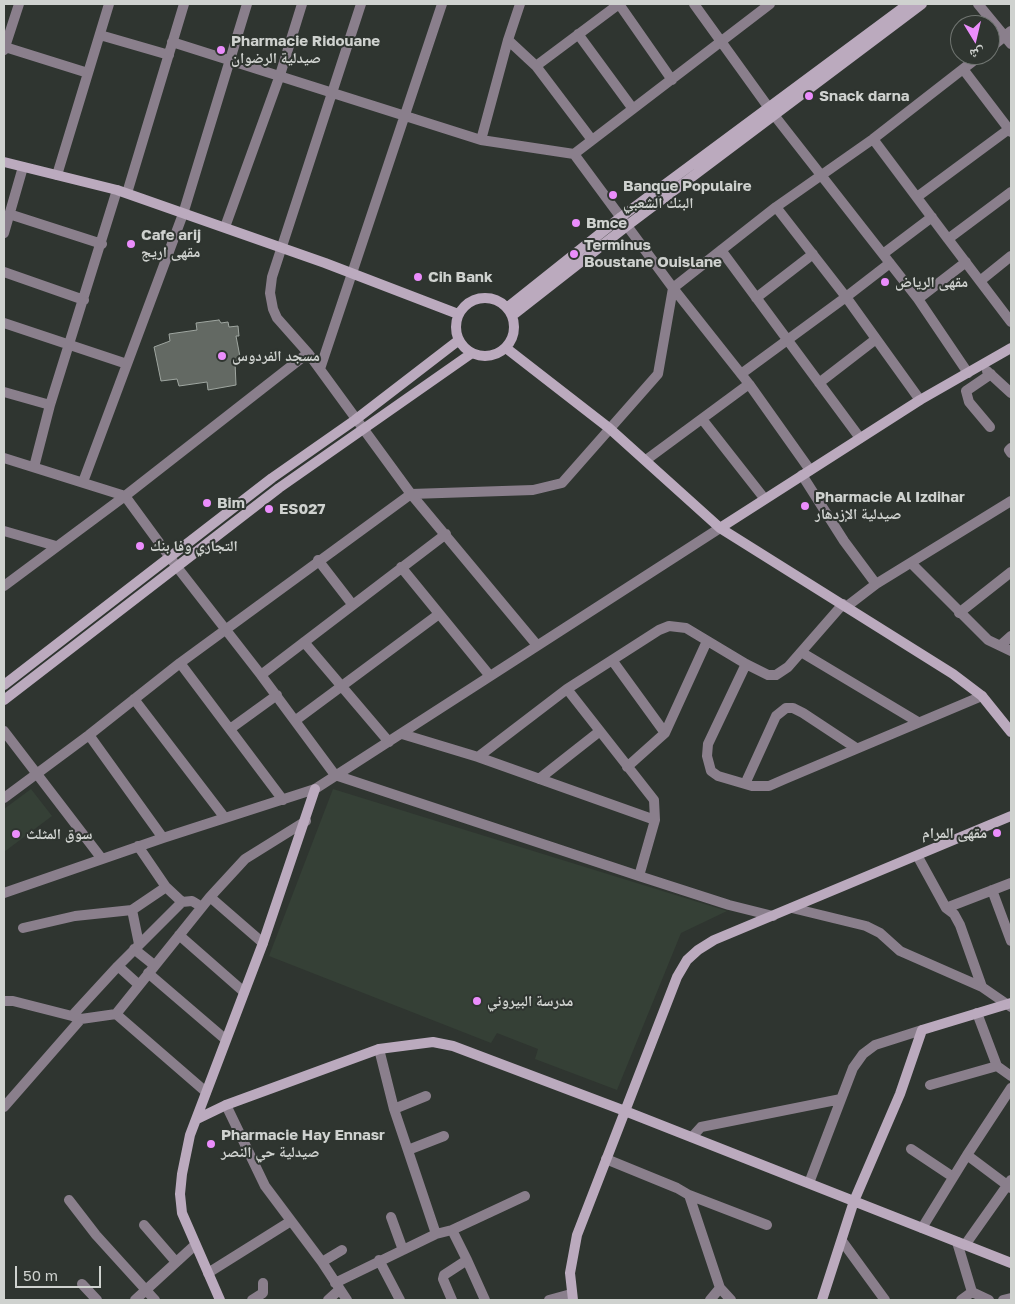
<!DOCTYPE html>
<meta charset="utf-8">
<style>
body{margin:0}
#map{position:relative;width:1015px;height:1304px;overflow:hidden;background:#2f3530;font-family:"Golos Text","Noto Naskh Arabic",sans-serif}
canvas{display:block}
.frame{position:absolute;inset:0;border:5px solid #cfd2cf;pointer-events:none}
.north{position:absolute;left:950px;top:15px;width:50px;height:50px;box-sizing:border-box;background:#2f3530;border:1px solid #6f7470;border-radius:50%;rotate:171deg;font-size:14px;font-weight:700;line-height:20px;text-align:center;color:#cfd2cf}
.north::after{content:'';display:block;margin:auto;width:18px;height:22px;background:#eb8dfc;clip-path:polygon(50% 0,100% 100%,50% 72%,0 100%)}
.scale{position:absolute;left:15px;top:1266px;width:86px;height:22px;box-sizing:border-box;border:2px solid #cfd2cf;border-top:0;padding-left:6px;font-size:15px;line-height:18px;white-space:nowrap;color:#cfd2cf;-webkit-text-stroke:4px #2f3530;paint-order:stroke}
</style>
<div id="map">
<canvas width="1015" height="1304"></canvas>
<div class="frame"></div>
<div class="north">ش</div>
<div class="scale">50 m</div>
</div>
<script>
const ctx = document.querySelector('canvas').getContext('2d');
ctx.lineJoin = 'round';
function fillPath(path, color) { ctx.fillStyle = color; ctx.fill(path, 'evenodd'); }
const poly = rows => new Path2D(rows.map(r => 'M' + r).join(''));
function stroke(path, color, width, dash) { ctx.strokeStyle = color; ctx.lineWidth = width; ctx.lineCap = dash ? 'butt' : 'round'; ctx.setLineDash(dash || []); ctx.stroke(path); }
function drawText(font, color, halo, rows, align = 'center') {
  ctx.font = font + ' "Golos Text","Noto Naskh Arabic",sans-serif'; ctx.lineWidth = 4; ctx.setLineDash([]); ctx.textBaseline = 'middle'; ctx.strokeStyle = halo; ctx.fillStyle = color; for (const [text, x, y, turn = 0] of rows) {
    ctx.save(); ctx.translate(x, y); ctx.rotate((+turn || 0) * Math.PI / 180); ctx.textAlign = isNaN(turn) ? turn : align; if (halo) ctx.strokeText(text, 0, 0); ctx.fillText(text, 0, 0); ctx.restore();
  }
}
const built = poly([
 [31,789,52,816,4,852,4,809],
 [333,789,727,911,681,933,617,1090,535,1059,538,1049,497,1033,491,1043,269,956]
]);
const building = poly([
 [219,320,221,323,228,322,229,327,238,326,239,336,236,336,241,362,235,362,236,385,208,390,207,382,179,386,177,379,161,381,154,347,170,341,169,334,197,330,196,323,219,320]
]);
const street = poly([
 [619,4,672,80],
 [694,4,774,115,918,299,968,373],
 [978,4,1011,44],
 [578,34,633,109],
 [100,35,169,55],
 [508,40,536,66,619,4],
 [172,42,481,140,574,154,673,288,749,384,810,470],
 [5,47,88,73],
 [990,48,1011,31],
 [4,50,19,4],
 [536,66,592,140],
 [963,69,1011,132],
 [873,139,948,239],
 [481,140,508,40,520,4],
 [574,154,770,4],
 [57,175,109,4],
 [1011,192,948,239,1011,322],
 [127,193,184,4],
 [917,197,1009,129],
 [9,214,102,244],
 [225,227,280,75,302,4],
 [4,233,23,167],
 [721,250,860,438],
 [883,254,932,217],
 [890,263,846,297,920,400],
 [4,272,84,300],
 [980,281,1011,256],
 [756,298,813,254],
 [918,299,966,262],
 [4,323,127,364],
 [308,353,277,318,273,309,270,293,272,277,361,4],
 [320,369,442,4],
 [987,371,1011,393],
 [741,374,846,297,776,207],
 [819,383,876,339],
 [4,392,50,405],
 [702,419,764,498],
 [990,427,969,402,966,391,991,374],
 [1011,448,1009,450,1011,453],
 [4,458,125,496,177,567,261,675,335,775,639,876,729,905,773,916],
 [646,460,749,384],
 [34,467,50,405,117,190],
 [802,475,844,541,876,584,1011,501],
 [83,482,183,214,247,4],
 [4,531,56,546],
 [318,560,352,604],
 [912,564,988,640,1011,651],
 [401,567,490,676],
 [4,586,125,496,308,353,411,494,536,644],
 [846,607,876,584],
 [959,613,1011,572],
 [304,642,389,742],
 [1001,645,1011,636],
 [801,652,918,722],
 [612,660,665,733],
 [180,663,283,800],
 [746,664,708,744,707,756,711,771,718,776,752,786,769,786,785,779,982,696],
 [261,675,446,534],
 [567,689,659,630,669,626,686,628,746,664,768,675,776,675,788,667,843,604],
 [134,699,225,818],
 [296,720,439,614],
 [230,729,277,695],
 [4,731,102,859],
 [402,734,478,757,567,689,654,800,655,820,639,876],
 [89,735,163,838],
 [478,757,655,820],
 [627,767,665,733,707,641],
 [539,779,600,731],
 [745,784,776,716,786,708,793,708,803,713,856,748],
 [4,798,89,735,180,663,411,494,533,490,562,483,658,374,673,288,776,207,873,139,981,55],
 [138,846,166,887,182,902,192,901,202,907],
 [918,857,946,908,954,914,960,925,982,987],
 [992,890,1011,941],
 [4,893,163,838,315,789,720,528],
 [210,897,263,943],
 [792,908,866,926,880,933,900,951,982,987,1011,1007],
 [946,908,1011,883],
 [132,910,139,944],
 [23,928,75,916,132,910,166,887],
 [179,935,244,992],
 [134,949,154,965],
 [118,966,139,985],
 [148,973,225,1039],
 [4,1001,13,1001,72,1016],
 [977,1013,997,1066,1011,1076],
 [116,1014,210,897,245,859,306,821],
 [81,1019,72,1016,118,966,182,902],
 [379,1049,394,1109,436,1234],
 [930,1085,997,1066],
 [226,1105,265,1186,322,1262,347,1300],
 [4,1107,81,1019,116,1014,206,1092],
 [394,1109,426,1096],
 [692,1137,701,1127,841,1099],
 [911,1149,953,1177],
 [408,1150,444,1136],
 [967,1155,1011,1088],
 [606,1159,677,1188,689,1195],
 [809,1183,853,1068,863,1054,875,1045,922,1030],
 [69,1200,96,1235,155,1300],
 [391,1217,403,1250],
 [144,1225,176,1262],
 [922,1228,967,1155,1011,1188],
 [452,1230,467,1260],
 [842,1241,885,1300],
 [957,1242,972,1292],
 [965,1245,1011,1180],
 [379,1260,400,1300],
 [322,1262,342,1250],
 [208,1273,291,1221],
 [335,1283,436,1234,452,1230,525,1196],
 [82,1284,97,1300],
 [720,1288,731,1300],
 [135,1300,195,1245],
 [252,1300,263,1293,263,1283],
 [328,1300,339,1290],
 [452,1300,443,1279,444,1275,467,1260,485,1300],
 [549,1300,571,1294],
 [710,1300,720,1288,689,1195,767,1225],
 [961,1300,972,1292,989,1300],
 [1003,1300,1011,1298]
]);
const secondary = poly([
 [4,162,117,190,325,263,458,314],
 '456 327a29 29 0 1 1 58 0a29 29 0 1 1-58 0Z',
 [508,307,621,217,908,4],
 [513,315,628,225,922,4],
 [506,348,609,428,720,528,953,674,982,696,1011,732],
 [720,528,920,400,1011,348],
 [4,685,272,478,355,420,459,340],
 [4,700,279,488,472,353],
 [197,1119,226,1105,379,1049,433,1042,453,1046,625,1111,1011,1263],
 [220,1300,182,1213,180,1194,182,1174,190,1135,263,943,315,789],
 [573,1300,570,1273,577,1235,677,977,687,960,698,950,714,940,1011,816],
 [822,1300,854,1201,900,1094,922,1030,1011,1003]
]);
const markers = [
 [221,50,5,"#eb8dfc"],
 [809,96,5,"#eb8dfc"],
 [613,195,5,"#eb8dfc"],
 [576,223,5,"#eb8dfc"],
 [131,244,5,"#eb8dfc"],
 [574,254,5,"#eb8dfc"],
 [418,277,5,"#eb8dfc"],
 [885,282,5,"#eb8dfc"],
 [222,356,5,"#eb8dfc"],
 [207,503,5,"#eb8dfc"],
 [805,506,5,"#eb8dfc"],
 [269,509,5,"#eb8dfc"],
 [140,546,5,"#eb8dfc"],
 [997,833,5,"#eb8dfc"],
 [16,834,5,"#eb8dfc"],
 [477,1001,5,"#eb8dfc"],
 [211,1144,5,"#eb8dfc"]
];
const poiNames = [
 ["Pharmacie Ridouane",231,41],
 ["صيدلية الرضوان",231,58],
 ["Snack darna",819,96],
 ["Banque Populaire",623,186],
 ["البنك الشعبي",623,203],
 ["Bmce",586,223],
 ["Cafe arij",141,235],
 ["مقهى اريج",141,252],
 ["Terminus",584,245],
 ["Boustane Ouislane",584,262],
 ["Cih Bank",428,277],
 ["مقهى الرياض",895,282],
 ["مسجد الفردوس",232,356],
 ["Pharmacie Al Izdihar",815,497],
 ["صيدلية الإزدهار",815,514],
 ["Bim",217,503],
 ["ES027",279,509],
 ["التجاري وفا بنك",150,546],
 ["مقهى المرام",987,833,"right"],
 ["سوق المثلث",26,834],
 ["مدرسة البيروني",487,1001],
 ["Pharmacie Hay Ennasr",221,1135],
 ["صيدلية حي النصر",221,1152]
];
fillPath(built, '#354036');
fillPath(building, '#636963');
stroke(building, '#9fa6a0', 1);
stroke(street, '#8a7f8c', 10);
stroke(secondary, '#bbaabe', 10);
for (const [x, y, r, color] of markers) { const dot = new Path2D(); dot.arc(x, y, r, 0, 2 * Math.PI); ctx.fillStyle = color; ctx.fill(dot); stroke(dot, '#2f3530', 2); }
drawText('bold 15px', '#cfd2cf', '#2f3530', poiNames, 'left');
</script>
